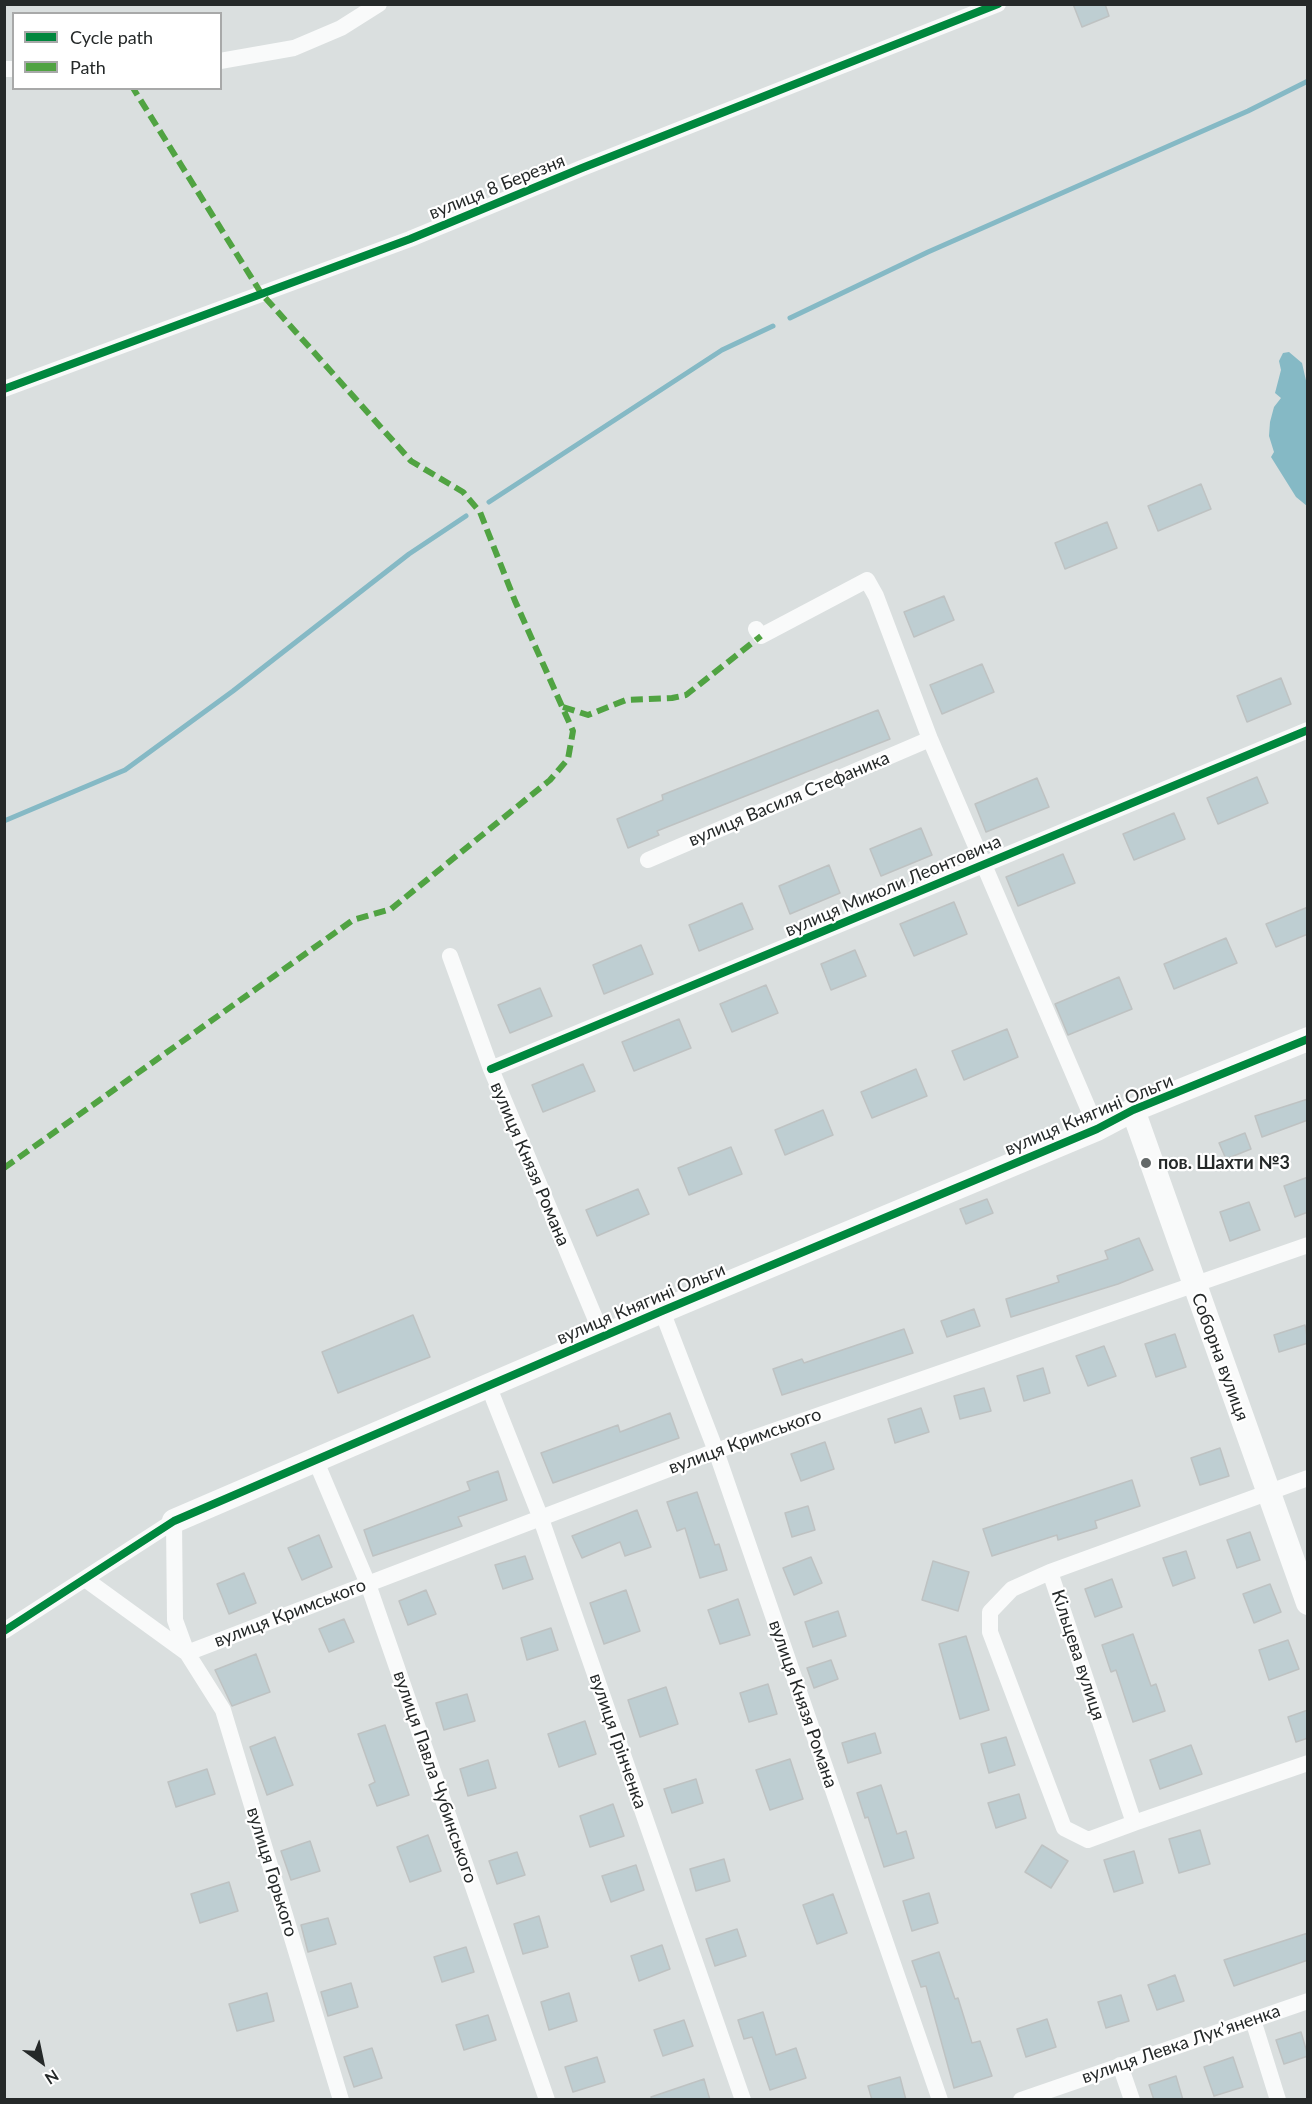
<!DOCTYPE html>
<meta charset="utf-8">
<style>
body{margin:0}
#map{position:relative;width:1312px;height:2104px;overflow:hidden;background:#dadfdf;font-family:Lato,sans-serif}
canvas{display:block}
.frame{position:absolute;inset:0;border:6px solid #252929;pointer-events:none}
.legend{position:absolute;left:12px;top:12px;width:210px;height:78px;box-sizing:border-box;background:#fff;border:2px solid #a8a9a9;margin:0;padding:8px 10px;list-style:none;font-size:18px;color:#252929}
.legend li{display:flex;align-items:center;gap:12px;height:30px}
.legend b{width:30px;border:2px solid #a8a9a9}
.north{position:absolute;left:12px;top:2032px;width:60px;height:60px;-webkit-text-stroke:4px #fff;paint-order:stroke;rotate:147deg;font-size:16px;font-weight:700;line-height:24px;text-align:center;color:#252929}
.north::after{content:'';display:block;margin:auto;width:21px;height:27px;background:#252929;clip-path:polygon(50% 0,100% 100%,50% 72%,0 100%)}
</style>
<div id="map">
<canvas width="1312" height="2104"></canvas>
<div class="frame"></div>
<ul class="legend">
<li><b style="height:8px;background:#00873e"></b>Cycle path</li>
<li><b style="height:8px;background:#50a342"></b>Path</li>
</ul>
<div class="north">N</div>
</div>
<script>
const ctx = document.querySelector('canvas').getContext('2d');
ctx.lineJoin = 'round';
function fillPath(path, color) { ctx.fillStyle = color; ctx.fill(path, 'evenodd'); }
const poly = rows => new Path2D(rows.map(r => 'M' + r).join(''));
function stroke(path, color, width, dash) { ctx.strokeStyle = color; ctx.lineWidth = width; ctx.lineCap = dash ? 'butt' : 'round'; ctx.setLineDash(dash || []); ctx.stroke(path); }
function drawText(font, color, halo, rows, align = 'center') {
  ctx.font = font + ' Lato,sans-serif'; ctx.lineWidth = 4.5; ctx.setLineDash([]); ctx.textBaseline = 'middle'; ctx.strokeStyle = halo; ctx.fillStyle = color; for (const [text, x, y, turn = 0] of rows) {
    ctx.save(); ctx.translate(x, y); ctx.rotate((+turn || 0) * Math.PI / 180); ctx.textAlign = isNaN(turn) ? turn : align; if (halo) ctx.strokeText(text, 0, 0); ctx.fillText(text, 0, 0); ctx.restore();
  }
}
const water = poly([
 [1289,352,1302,363,1307,385,1307,506,1296,497,1271,457,1274,452,1269,436,1270,422,1274,407,1281,398,1275,393,1281,370,1279,361,1283,353]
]);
const stream = poly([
 [790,318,928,252,1248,111,1308,81],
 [489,502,722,350,773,326],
 [4,821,125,770,233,691,409,554,466,516]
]);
const building = poly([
 [1073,4,1105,4,1109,16,1082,27,1073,4],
 [1201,484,1211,509,1158,531,1148,506,1201,484],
 [1107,522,1117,548,1065,569,1055,543,1107,522],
 [944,596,954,620,914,637,904,612,944,596],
 [982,664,994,692,942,714,930,685,982,664],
 [1281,678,1291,704,1247,722,1237,696,1281,678],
 [878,710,890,739,657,831,659,835,628,848,617,819,663,800,662,795,878,710],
 [1257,777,1268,803,1218,824,1207,798,1257,777],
 [1037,778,1049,807,986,832,975,804,1037,778],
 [1174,813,1185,839,1134,860,1123,834,1174,813],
 [921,828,932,855,881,876,870,849,921,828],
 [1063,854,1075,883,1018,906,1006,877,1063,854],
 [829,865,840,893,790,914,779,886,829,865],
 [954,902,967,934,914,956,900,924,954,902],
 [742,903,753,929,699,951,689,925,742,903],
 [1308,907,1308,934,1276,947,1266,924,1308,907],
 [1226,938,1237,963,1174,989,1164,964,1226,938],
 [641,945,653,974,604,994,593,965,641,945],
 [855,950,866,976,831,990,821,964,855,950],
 [1119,977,1132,1009,1068,1035,1055,1004,1119,977],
 [766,985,778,1013,732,1032,720,1004,766,985],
 [540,988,552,1016,510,1033,498,1005,540,988],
 [679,1019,691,1048,634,1071,622,1042,679,1019],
 [1007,1029,1018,1057,964,1080,952,1051,1007,1029],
 [583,1064,595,1091,543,1112,532,1085,583,1064],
 [916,1069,927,1096,872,1118,861,1092,916,1069],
 [1308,1099,1308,1120,1262,1137,1255,1116,1308,1099],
 [823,1110,833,1135,785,1155,775,1130,823,1110],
 [1245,1133,1251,1149,1226,1159,1219,1143,1245,1133],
 [731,1147,742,1174,689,1195,678,1168,731,1147],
 [1308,1177,1308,1212,1295,1217,1284,1186,1308,1177],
 [638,1189,649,1214,597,1236,586,1210,638,1189],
 [987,1199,993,1213,966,1224,960,1209,987,1199],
 [1249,1202,1260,1230,1230,1241,1220,1212,1249,1202],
 [1139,1238,1153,1270,1118,1284,1011,1317,1006,1299,1059,1282,1057,1276,1108,1259,1105,1251,1139,1238],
 [974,1309,980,1326,947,1337,941,1321,974,1309],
 [413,1315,430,1357,338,1393,322,1352,413,1315],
 [1305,1325,1308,1343,1279,1352,1274,1335,1305,1325],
 [904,1329,913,1353,782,1395,773,1369,802,1359,804,1363,904,1329],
 [1175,1334,1186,1367,1156,1377,1145,1344,1175,1334],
 [1104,1346,1116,1376,1088,1386,1076,1356,1104,1346],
 [1043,1368,1050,1393,1024,1401,1017,1376,1043,1368],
 [984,1388,991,1411,960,1419,954,1396,984,1388],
 [921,1408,929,1432,895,1443,888,1419,921,1408],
 [670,1413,679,1438,553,1483,541,1453,618,1425,620,1432,670,1413],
 [825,1442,834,1469,801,1481,791,1454,825,1442],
 [1220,1448,1229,1476,1200,1485,1191,1458,1220,1448],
 [498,1471,507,1500,458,1517,462,1526,373,1556,364,1530,470,1490,467,1482,498,1471],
 [1132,1480,1140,1506,1095,1521,1097,1528,1058,1540,1057,1535,992,1556,983,1529,1132,1480],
 [697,1492,715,1545,719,1544,727,1570,700,1578,685,1528,677,1531,667,1502,697,1492],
 [808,1506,815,1530,792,1537,785,1513,808,1506],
 [637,1510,651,1547,625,1556,620,1542,582,1558,572,1536,637,1510],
 [1250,1532,1260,1560,1237,1568,1227,1540,1250,1532],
 [319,1535,332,1567,302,1580,288,1548,319,1535],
 [1186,1551,1195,1578,1173,1586,1163,1558,1186,1551],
 [525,1556,533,1579,503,1589,495,1565,525,1556],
 [811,1557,822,1583,794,1595,783,1568,811,1557],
 [933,1561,969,1572,958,1611,922,1600,933,1561],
 [244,1573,256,1603,229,1614,217,1584,244,1573],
 [1112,1579,1122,1607,1095,1617,1085,1589,1112,1579],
 [1270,1584,1281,1612,1254,1623,1243,1594,1270,1584],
 [426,1590,436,1614,408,1625,399,1601,426,1590],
 [626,1590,640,1631,604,1644,590,1603,626,1590],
 [738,1599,750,1635,720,1644,708,1610,738,1599],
 [838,1611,846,1636,813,1647,805,1622,838,1611],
 [344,1619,354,1642,329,1652,319,1629,344,1619],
 [551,1628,558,1650,527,1660,521,1638,551,1628],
 [1133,1634,1151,1686,1156,1684,1165,1711,1133,1722,1116,1670,1111,1672,1102,1645,1133,1634],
 [966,1636,989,1710,960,1719,939,1644,966,1636],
 [1288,1640,1299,1669,1269,1680,1259,1650,1288,1640],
 [256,1654,270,1692,232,1706,215,1670,256,1654],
 [831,1660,838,1679,814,1688,807,1668,831,1660],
 [768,1684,777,1714,749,1722,740,1693,768,1684],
 [666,1687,678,1724,640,1737,628,1700,666,1687],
 [467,1694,475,1721,444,1730,436,1703,467,1694],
 [1308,1710,1308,1738,1296,1742,1288,1717,1308,1710],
 [585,1721,596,1754,559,1767,548,1734,585,1721],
 [385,1725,409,1795,377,1806,369,1785,375,1782,358,1734,385,1725],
 [875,1733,881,1753,848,1763,842,1743,875,1733],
 [275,1737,293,1785,267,1795,250,1747,275,1737],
 [1006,1737,1015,1765,989,1773,981,1744,1006,1737],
 [1191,1745,1202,1774,1160,1789,1150,1760,1191,1745],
 [790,1759,803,1799,770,1810,756,1770,790,1759],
 [488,1760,496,1788,468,1796,460,1769,488,1760],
 [207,1769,215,1794,176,1807,168,1782,207,1769],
 [696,1779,703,1803,672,1813,664,1789,696,1779],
 [881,1785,897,1834,906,1831,914,1858,884,1867,868,1817,865,1818,857,1793,881,1785],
 [1019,1794,1026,1818,996,1828,988,1803,1019,1794],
 [613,1804,624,1836,590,1847,580,1816,613,1804],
 [1200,1830,1210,1864,1179,1873,1169,1839,1200,1830],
 [428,1835,441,1871,410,1882,397,1847,428,1835],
 [310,1841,320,1871,291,1880,281,1851,310,1841],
 [1042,1845,1068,1861,1051,1888,1025,1872,1042,1845],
 [1134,1851,1143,1883,1114,1892,1104,1860,1134,1851],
 [517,1852,525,1875,497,1884,489,1861,517,1852],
 [724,1859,730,1881,696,1891,690,1869,724,1859],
 [636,1865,644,1890,611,1902,602,1876,636,1865],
 [229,1882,238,1911,200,1923,191,1894,229,1882],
 [929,1893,938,1923,912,1931,903,1901,929,1893],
 [833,1894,847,1933,817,1944,803,1905,833,1894],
 [539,1916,548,1947,523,1954,514,1924,539,1916],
 [328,1918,336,1944,308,1952,301,1925,328,1918],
 [737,1929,746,1956,715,1966,706,1939,737,1929],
 [1308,1933,1308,1960,1234,1986,1224,1960,1308,1933],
 [662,1945,670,1969,639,1981,631,1956,662,1945],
 [466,1947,474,1972,442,1982,434,1957,466,1947],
 [939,1952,955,1999,958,1998,972,2043,980,2041,992,2076,954,2088,926,1986,921,1987,912,1961,939,1952],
 [1175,1975,1184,2001,1157,2010,1148,1985,1175,1975],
 [351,1983,358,2007,328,2016,321,1992,351,1983],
 [267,1993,274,2021,237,2031,229,2004,267,1993],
 [569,1993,577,2021,549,2030,541,2002,569,1993],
 [1121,1995,1129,2021,1106,2028,1098,2002,1121,1995],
 [763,2012,776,2055,796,2048,806,2078,770,2090,752,2037,744,2039,738,2020,763,2012],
 [488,2015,496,2040,464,2050,456,2025,488,2015],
 [1047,2019,1056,2047,1026,2057,1017,2029,1047,2019],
 [684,2020,693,2046,663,2056,654,2030,684,2020],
 [1301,2032,1308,2056,1284,2064,1276,2040,1301,2032],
 [372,2048,382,2078,354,2087,344,2057,372,2048],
 [597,2057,605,2082,573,2092,565,2067,597,2057],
 [1233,2057,1243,2087,1214,2096,1204,2067,1233,2057],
 [1176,2076,1183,2100,1154,2100,1149,2085,1176,2076],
 [900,2077,906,2100,872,2100,868,2086,900,2077],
 [704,2079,710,2100,652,2100,651,2097,704,2079]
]);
const street = poly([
 [220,61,294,48,341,28,379,4],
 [4,69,14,69],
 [4,389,410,239,582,168,998,4],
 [756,629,761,636,867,580,876,596,930,739,1097,1129],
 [648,860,930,739],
 [450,956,491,1069,603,1337],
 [491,1069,1308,730],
 [662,1311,716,1451,940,2100],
 [488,1385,540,1516,743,2100],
 [315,1459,368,1584,547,2100],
 [1308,1478,1050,1572,1134,1823,1308,1763],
 [174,1521,175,1620,187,1653,223,1710,341,2100],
 [1050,1572,1012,1589,990,1612,990,1632,1064,1828,1088,1840,1134,1823],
 [85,1579,187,1653],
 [4,1631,174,1521],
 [187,1653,716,1451,1308,1245],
 [1253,2020,1278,2100],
 [1120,2065,1132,2100],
 [1021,2100,1308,2001]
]);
const secondary = poly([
 [1133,1110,1308,1603],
 [174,1521,662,1311,1097,1129,1133,1110,1308,1039]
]);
const quiet = poly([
 [563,707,588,715,626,700,672,698,686,695,761,636],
 [4,1168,353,920,391,909,550,780,568,759,573,731,515,601,480,512,463,492,411,461,261,293,133,88]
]);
const cycleway = poly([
 [4,389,410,239,582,168,998,4],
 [491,1069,1308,730],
 [4,1631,174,1521,662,1311,1097,1129,1133,1110,1308,1039]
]);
const markers = [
 [1146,1163,6,"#646969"]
];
const streetNames = [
 ["вулиця 8 Березня",497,187,-22],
 ["вулиця Василя Стефаника",789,799,-23],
 ["вулиця Миколи Леонтовича",893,886,-23],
 ["вулиця Княгині Ольги",1089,1115,-23],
 ["вулиця Князя Романа",530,1164,67],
 ["вулиця Княгині Ольги",641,1304,-23],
 ["Соборна вулиця",1220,1357,70],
 ["вулиця Кримського",745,1441,-20],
 ["вулиця Кримського",290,1613,-21],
 ["Кільцева вулиця",1078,1655,72],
 ["вулиця Князя Романа",803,1704,71],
 ["вулиця Грінченка",618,1741,71],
 ["вулиця Павла Чубинського",435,1777,71],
 ["вулиця Горького",272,1872,73],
 ["вулиця Левка Лукʼяненка",1181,2044,-19]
];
const poiNames = [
 ["пов. Шахти №3",1158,1163]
];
fillPath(water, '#85b9c5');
stroke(stream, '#85b9c5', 5);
fillPath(building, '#beced2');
stroke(building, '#bec2c2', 1.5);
stroke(street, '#f9fafa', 16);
stroke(secondary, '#f9fafa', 24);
stroke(quiet, '#50a342', 6, [12, 6]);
stroke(cycleway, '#00873e', 8);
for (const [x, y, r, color] of markers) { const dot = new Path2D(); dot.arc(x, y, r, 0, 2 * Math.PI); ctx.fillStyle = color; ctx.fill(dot); stroke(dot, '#fff', 2); }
drawText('18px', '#252929', '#fff', streetNames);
drawText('bold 18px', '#252929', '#fff', poiNames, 'left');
</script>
